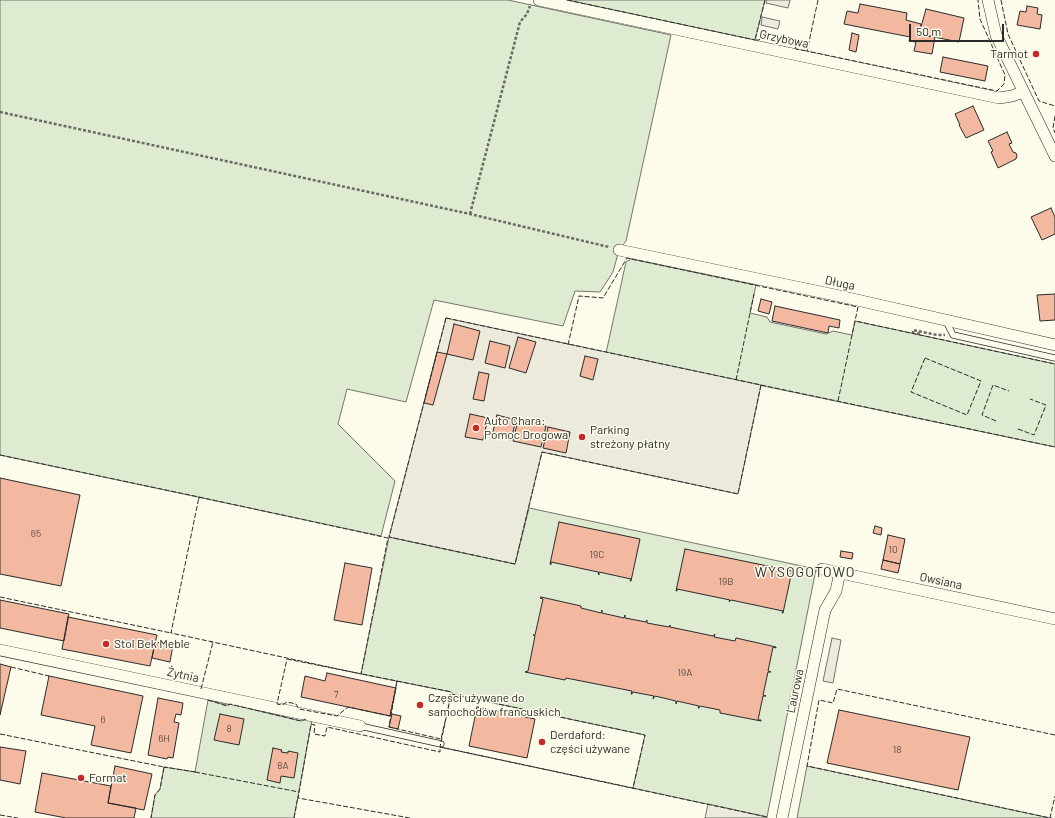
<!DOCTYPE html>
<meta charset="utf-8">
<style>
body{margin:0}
#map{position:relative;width:1055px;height:818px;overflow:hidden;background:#fdfbea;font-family:Barlow,sans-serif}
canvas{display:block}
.scale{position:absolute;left:909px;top:24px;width:95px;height:18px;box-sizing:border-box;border:2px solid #2b2b2b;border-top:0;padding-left:5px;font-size:12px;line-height:14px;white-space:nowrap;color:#2b2b2b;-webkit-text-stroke:3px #fdfbea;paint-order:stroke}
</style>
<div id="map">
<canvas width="1055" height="818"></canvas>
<div class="scale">50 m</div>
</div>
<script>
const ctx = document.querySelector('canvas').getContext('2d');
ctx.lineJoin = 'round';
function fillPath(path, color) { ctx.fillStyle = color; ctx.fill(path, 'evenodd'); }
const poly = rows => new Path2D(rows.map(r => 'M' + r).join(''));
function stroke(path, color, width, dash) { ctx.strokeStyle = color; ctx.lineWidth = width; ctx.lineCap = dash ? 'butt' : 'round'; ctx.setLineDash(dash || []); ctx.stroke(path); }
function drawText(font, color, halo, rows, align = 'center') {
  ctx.font = font + ' Barlow,sans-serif'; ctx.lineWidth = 3; ctx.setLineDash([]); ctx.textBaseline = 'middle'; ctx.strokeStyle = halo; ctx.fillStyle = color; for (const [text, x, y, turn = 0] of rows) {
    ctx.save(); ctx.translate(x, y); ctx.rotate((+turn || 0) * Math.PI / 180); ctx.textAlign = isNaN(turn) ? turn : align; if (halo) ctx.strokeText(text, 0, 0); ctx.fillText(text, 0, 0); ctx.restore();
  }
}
const green = poly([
 [0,0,508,0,671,35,626,241,619,250,613,272,600,292,575,291,563,326,434,300,406,402,347,389,338,424,395,481,381,536,0,455,0,0],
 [567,0,765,0,755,40,567,0],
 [631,259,756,285,750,313,767,317,770,322,826,334,833,331,852,335,855,321,1055,364,1055,447,606,353,626,262,631,259],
 [529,508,816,569,767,817,633,788,645,735,451,694,451,692,361,674,389,537,515,564,529,508],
 [208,700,227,705,230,704,301,721,305,719,312,720,294,818,151,818,155,795,160,789,164,767,195,772,208,700],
 [807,766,1050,818,1052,818,797,818,807,766]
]);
const parking = poly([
 [767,0,790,0,788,8,766,3,767,0],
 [762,17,780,21,778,29,761,25,762,17],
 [446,318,761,385,738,494,542,452,515,564,389,537,446,318],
 [832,638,841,640,833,683,823,681,832,638],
 [708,804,767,817,767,818,705,818,708,804]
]);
const building = poly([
 [860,4,907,13,906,20,921,24,919,34,935,37,932,54,914,51,916,42,909,41,910,37,844,24,847,11,858,13,860,4],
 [1027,6,1038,8,1037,14,1042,15,1040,29,1017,25,1020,11,1026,12,1027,6],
 [926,9,964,18,959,42,919,34,926,9],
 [852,33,859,35,856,52,849,50,852,33],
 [943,57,988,66,985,81,940,72,943,57],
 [973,106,984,130,966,138,959,125,960,125,955,114,973,106],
 [1007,132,1012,143,1009,144,1013,152,1016,153,1017,155,1016,159,998,168,991,152,993,151,988,141,1007,132],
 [1051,208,1055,217,1055,234,1042,240,1031,217,1051,208],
 [1055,294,1055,320,1040,321,1037,295,1055,294],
 [761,299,772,302,769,314,758,311,761,299],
 [775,306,840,320,839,328,829,326,828,333,772,321,775,306],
 [454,324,480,331,473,360,447,354,454,324],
 [518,337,536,342,526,373,509,368,518,337],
 [490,341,510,346,505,368,485,363,490,341],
 [437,352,447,354,433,405,424,403,437,352],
 [585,356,598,359,593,380,580,376,585,356],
 [479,372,489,374,484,401,473,399,479,372],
 [470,414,488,418,483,440,465,437,470,414],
 [497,415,516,420,511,440,492,436,497,415],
 [518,420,546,426,541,447,513,441,518,420],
 [548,427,570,432,566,453,543,448,548,427],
 [0,478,80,495,61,586,0,574,0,478],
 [559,522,640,539,631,581,630,581,631,579,599,572,599,575,598,572,551,562,551,565,550,564,559,522],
 [875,526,882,528,881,535,873,533,875,526],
 [888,535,905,539,900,564,883,560,888,535],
 [685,549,792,571,783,613,782,613,783,611,731,600,729,602,730,600,677,589,677,591,676,591,685,549],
 [841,551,853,553,852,559,840,557,841,551],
 [883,560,900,564,898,573,881,569,883,560],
 [345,563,372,568,362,625,334,620,345,563],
 [541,597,581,606,581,608,601,613,602,610,602,613,624,618,625,615,625,618,646,622,647,620,647,623,669,627,670,625,670,627,713,636,715,634,714,637,735,641,736,638,776,647,776,648,773,647,768,671,771,672,768,672,763,695,766,696,763,696,758,720,761,720,761,721,720,713,720,710,700,706,699,708,698,708,699,706,677,701,676,704,676,701,655,696,653,699,654,696,633,692,632,694,631,694,632,691,566,678,565,680,525,672,528,671,535,636,533,635,535,635,543,599,540,598,541,597],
 [0,600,69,614,64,641,0,628,0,600],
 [68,617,157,635,150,666,62,649,68,617],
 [155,642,173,645,170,662,152,658,155,642],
 [0,664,11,667,0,715,0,664],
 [327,673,396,688,390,716,301,697,305,676,325,681,327,673],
 [49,676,143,696,131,753,91,745,95,726,41,715,49,676],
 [158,698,183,703,181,715,176,714,174,722,179,723,173,758,168,757,167,759,148,755,158,698],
 [477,707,535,719,527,758,469,746,477,707],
 [839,710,970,737,958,790,827,763,839,710],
 [220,714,244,719,239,745,214,740,220,714],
 [392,714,401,716,398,729,389,727,392,714],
 [0,747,26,751,20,784,0,780,0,747],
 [273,748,282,750,281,752,288,753,288,751,298,753,294,778,281,776,280,783,267,780,273,748],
 [115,766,152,774,144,810,108,803,115,766],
 [42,773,111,786,108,803,136,808,134,818,66,818,35,812,42,773]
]);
const path = poly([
 [0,112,470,214,609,247],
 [470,214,520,22,527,14,530,6],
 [913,334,913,330,937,335,945,335],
 [918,335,919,331]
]);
const lane = poly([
 [946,321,953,335,1055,358],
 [360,726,441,744]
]);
const street = poly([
 [539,0,999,98,1012,96,1023,92],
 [988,0,996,35,1055,156],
 [619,250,835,295,1055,345],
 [822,569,1055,619],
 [0,650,360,726],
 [782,818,825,610,836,591,840,572]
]);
const fence = poly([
 [567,0,755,40],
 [765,0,755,40,759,40,767,33,792,38,796,49,807,51],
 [818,0,807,51,997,91,1004,84,1005,75,980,19,978,0],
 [1001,0,1008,34,1039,101,1055,106],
 [1055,116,1053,128,1055,133],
 [446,318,761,385,738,494,542,452,515,564,389,537,446,318],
 [568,345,579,296,603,298,627,258,858,307,855,321],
 [925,358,981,381,967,415,911,392,925,358],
 [736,380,754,294],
 [761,385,1055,447],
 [838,401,855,321,1055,364],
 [996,421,982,415,993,385,1009,391],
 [1018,429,1034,435,1046,405,1030,399],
 [0,455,199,497,199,499],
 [199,497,388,538,361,674,171,633,199,497],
 [0,597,171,633,171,632],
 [287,659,397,681,390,716,348,707,337,716,299,709,296,704,287,702,282,705,277,704,287,659],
 [11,667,49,676],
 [397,681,452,692,441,739,389,727,397,681],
 [201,689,213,642,211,642],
 [451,694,645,735,633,788,440,747,451,694],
 [208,700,227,706,230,704,301,721,306,719],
 [0,734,164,767,160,789,155,795,151,818],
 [1055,735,837,689,833,703,819,700,807,766,1050,818,1055,796],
 [164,768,164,767,196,772],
 [195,772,299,792],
 [0,815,18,818],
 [294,818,298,797],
 [410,818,298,798,311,724,315,725,314,734,325,736,327,727,440,752,440,747,767,817,767,818]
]);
const markers = [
 [1036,54,4,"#c62828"],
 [476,428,4,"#c62828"],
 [582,437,4,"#c62828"],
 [106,644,4,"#c62828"],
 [420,705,4,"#c62828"],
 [542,742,4,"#c62828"],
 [81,778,4,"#c62828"]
];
const numberNames = [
 ["65",36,534],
 ["10",893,550],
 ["19C",597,555],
 ["19B",726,582],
 ["19A",685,673],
 ["7",336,695],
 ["6",103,720],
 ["8",229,729],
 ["6H",164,739],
 ["18",897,750],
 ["8A",283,766]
];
const streetNames = [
 ["Grzybowa",784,39,12],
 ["Długa",840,283,12],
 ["Owsiana",941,581,12],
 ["Żytnia",183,675,12],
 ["Laurowa",795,691,-78]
];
const poiNames = [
 ["Tarmot",1028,54,"right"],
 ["Auto Chara:",484,421],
 ["Pomoc Drogowa",484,435],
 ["Parking",590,430],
 ["streżony płatny",590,444],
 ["Stol Bek Meble",114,644],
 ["Części używane do",428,698],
 ["samochodów francuskich",428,712],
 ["Derdaford:",550,735],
 ["części używane",550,749],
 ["Format",89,778]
];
const quarterNames = [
 ["WYSOGOTOWO",805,572]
];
fillPath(green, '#deebd1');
stroke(green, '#74746e', 1);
fillPath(parking, '#eceadb');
stroke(parking, '#74746e', 1);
fillPath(building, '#f2b8a0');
stroke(building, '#2b2b2b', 1);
stroke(lane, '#2b2b2b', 7);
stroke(street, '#2b2b2b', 12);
stroke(path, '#6a6964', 2.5, [3, 2]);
stroke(lane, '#fdfbea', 5.5);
stroke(street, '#fdfbea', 11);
stroke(fence, '#2b2b2b', 1, [5, 2]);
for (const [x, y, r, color] of markers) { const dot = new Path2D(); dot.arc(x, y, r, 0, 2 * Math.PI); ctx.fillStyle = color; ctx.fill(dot); stroke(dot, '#fdfbea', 1.5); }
drawText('10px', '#5d4e48', null, numberNames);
drawText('12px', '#2b2b2b', '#fdfbea', streetNames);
drawText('12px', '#2b2b2b', '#fdfbea', poiNames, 'left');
ctx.letterSpacing = '1px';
drawText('14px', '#2b2b2b', '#fdfbea', quarterNames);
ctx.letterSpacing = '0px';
</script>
